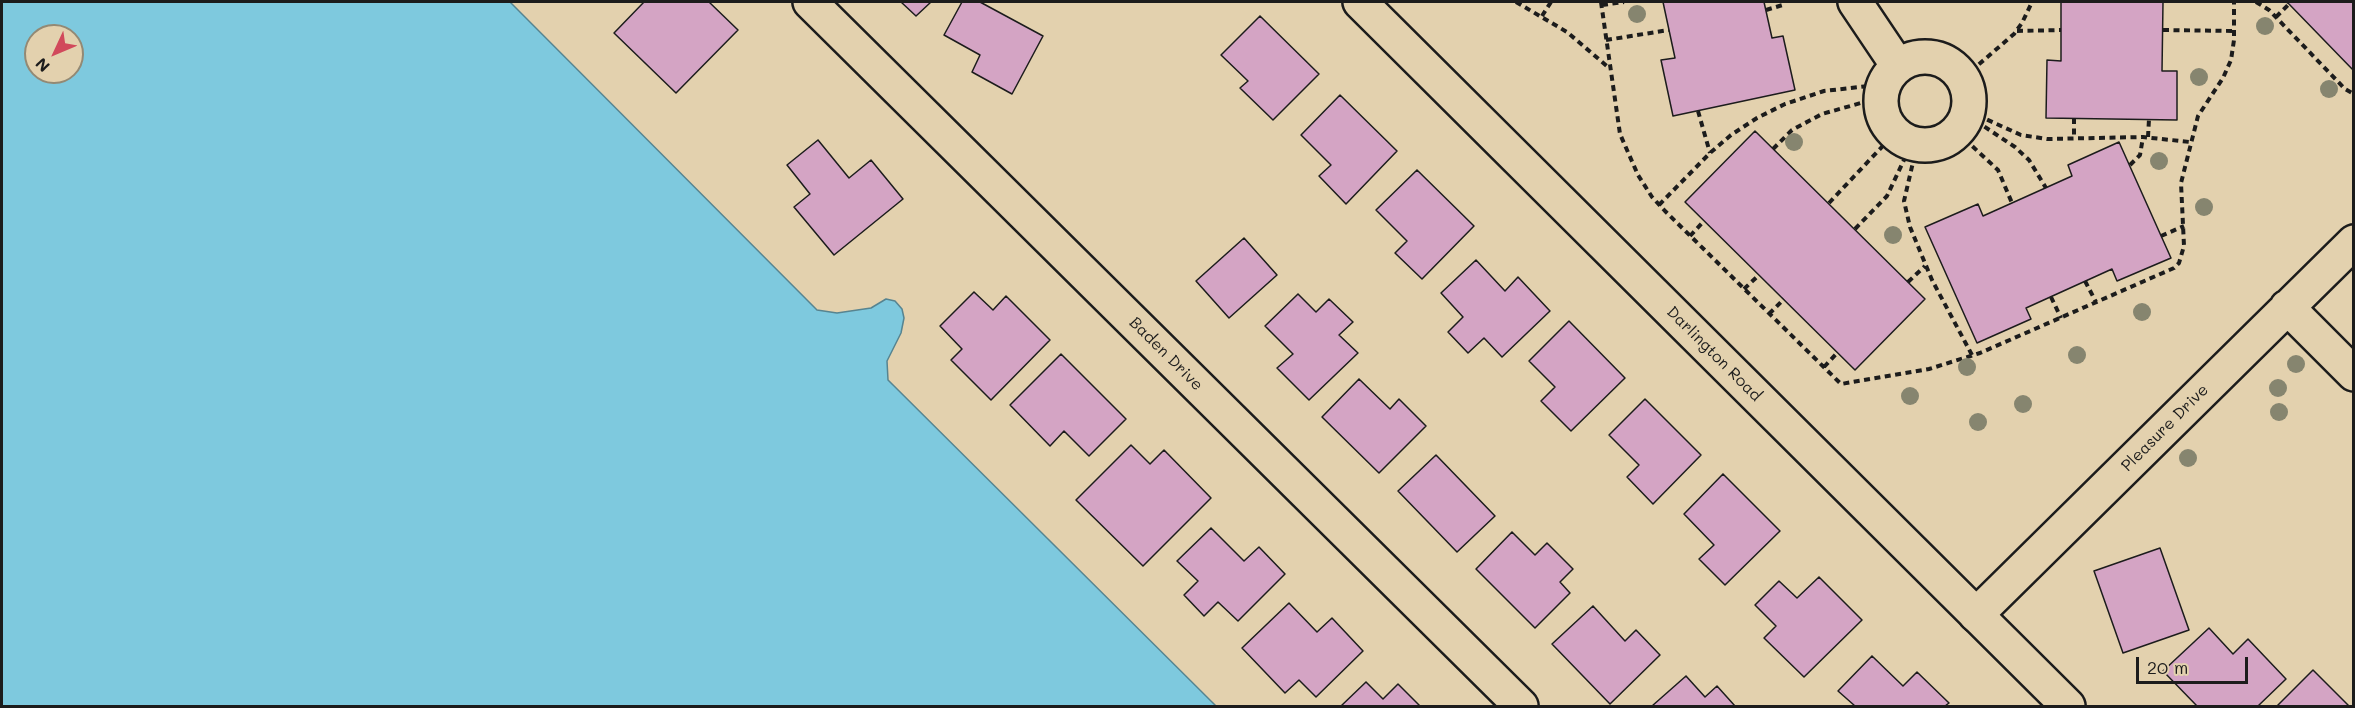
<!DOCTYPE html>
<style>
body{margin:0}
#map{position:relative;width:2355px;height:708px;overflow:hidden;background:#e3d1ae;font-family:Mali,sans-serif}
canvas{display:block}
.frame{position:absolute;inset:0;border:3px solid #1c1c1c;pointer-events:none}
.north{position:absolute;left:24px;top:24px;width:60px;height:60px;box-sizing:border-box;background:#e3d1ae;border:2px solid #938974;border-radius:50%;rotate:226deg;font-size:16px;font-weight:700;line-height:24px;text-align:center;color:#1c1c1c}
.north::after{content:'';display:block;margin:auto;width:21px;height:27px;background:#d1495b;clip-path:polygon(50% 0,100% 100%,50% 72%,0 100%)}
.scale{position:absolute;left:2136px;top:657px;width:112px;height:27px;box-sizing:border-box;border:3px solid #1c1c1c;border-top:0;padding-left:8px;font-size:18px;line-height:21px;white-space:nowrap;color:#1c1c1c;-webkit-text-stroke:4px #e3d1ae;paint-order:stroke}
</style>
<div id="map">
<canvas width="2355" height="708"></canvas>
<div class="frame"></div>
<div class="north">N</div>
<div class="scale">20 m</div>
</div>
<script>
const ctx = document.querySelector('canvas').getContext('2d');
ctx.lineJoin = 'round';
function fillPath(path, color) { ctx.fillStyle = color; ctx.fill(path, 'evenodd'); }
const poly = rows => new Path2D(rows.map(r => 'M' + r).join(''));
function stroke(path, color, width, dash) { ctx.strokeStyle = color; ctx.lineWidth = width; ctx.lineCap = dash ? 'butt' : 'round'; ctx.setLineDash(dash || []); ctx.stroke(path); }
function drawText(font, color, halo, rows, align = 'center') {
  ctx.font = font + ' Mali,sans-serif'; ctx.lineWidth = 5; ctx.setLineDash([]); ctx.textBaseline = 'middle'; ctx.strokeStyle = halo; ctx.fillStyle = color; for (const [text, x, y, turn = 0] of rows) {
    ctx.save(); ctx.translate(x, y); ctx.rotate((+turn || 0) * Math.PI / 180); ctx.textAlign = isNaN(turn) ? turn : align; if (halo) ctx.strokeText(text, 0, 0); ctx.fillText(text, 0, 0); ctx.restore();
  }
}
const water = poly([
 [2,2,510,2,817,310,837,313,871,308,886,299,895,301,902,309,904,318,901,333,887,361,888,380,1216,706,2,706,2,2],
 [36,36,72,36,72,72,36,72,36,36]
]);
const building = poly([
 [644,2,709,2,738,30,676,93,614,33,644,2],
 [901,2,931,2,916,16,901,2],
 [962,2,980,2,1043,36,1012,94,972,72,980,55,944,35,962,2],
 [1663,2,1764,2,1772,38,1783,36,1795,90,1673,116,1661,60,1675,58,1663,2],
 [2061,2,2163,2,2162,71,2177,71,2177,120,2046,118,2047,60,2061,61,2061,2],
 [2286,2,2354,2,2354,71,2289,4,2286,2],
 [1260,16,1319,74,1273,120,1240,88,1248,81,1221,55,1260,16],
 [1340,95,1397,151,1346,204,1319,176,1331,165,1301,135,1340,95],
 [1755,131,1925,299,1855,370,1685,202,1755,131],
 [818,140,849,178,871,160,903,199,834,255,794,207,810,194,787,165,818,140],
 [2119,142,2171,258,2117,281,2112,269,2026,308,2031,319,1977,343,1925,227,1978,204,1983,216,2072,176,2068,165,2119,142],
 [1417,170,1474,226,1422,279,1395,253,1407,241,1376,210,1417,170],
 [1244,238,1277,275,1229,318,1196,281,1244,238],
 [1476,260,1505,291,1518,277,1550,311,1502,357,1484,338,1468,353,1448,332,1463,317,1441,293,1476,260],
 [974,292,993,310,1006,296,1050,340,991,400,951,360,962,349,940,326,974,292],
 [1298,294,1316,312,1329,299,1353,322,1339,335,1358,353,1309,400,1277,368,1293,354,1265,326,1298,294],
 [1569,321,1625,378,1571,431,1541,401,1555,387,1529,361,1569,321],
 [1061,354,1126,419,1089,456,1064,431,1050,446,1010,405,1061,354],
 [1359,379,1390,409,1399,399,1426,426,1379,473,1322,417,1359,379],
 [1645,399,1701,455,1653,504,1627,477,1639,465,1609,435,1645,399],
 [1131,445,1150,464,1164,450,1211,498,1143,566,1076,500,1131,445],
 [1436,455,1495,516,1457,552,1398,491,1436,455],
 [1723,474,1780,531,1725,585,1699,559,1714,545,1684,514,1723,474],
 [1211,528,1244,561,1259,547,1285,574,1238,621,1218,602,1204,616,1184,595,1198,581,1177,561,1211,528],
 [1512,532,1535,555,1547,543,1573,569,1560,582,1570,593,1535,628,1476,569,1512,532],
 [2160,548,2189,630,2123,653,2094,571,2160,548],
 [1819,577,1862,620,1804,677,1764,638,1776,626,1755,605,1779,581,1797,598,1819,577],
 [1289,603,1317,632,1332,618,1363,651,1316,697,1299,680,1285,693,1242,648,1289,603],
 [1593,606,1625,641,1636,630,1660,655,1610,704,1552,644,1593,606],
 [2209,628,2233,654,2248,639,2286,679,2258,706,2197,706,2163,671,2209,628],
 [1872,656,1903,686,1917,672,1949,703,1945,706,1855,706,1838,691,1872,656],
 [2313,670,2349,706,2277,706,2313,670],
 [1686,676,1705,697,1717,686,1735,706,1652,706,1686,676],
 [1366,682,1383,699,1398,684,1420,706,1341,706,1366,682]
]);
const path = poly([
 [1516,2,1567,32,1608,67],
 [1601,2,1620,134,1638,175,1652,197,1665,211,1841,384,1929,369,1980,353,2174,268,2179,263,2184,246,2181,183,2198,116,2223,78,2231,60,2234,40,2234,2],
 [2256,2,2269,10,2345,89,2354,94],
 [1602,5,1624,2],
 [1766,10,1786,4],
 [1542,16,1551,2],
 [2276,17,2289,4],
 [2163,30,2235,31],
 [2017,31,2061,30],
 [1606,40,1669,30],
 [1963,78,2014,34,2022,23,2032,2],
 [1698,111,1710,153],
 [1968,111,2021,135,2047,139,2143,137,2190,142],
 [1967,115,2015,147,2029,160,2046,188],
 [2074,118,2074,139],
 [1957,132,1998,170,2012,203],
 [2148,137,2149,119],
 [1917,145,1904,201,1910,227,1932,280,1972,355],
 [1773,149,1792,130,1822,114,1882,97],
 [2130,165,2140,155,2143,137],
 [1829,203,1895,133],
 [1659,205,1710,153,1731,135,1757,118,1785,104,1824,91,1869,86],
 [1855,229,1887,196,1912,143],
 [1690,236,1704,221],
 [2161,236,2184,226],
 [2085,281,2096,302],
 [1908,282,1925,266],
 [1744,289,1759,275],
 [2051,297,2061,318],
 [1769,314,1784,299],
 [1824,367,1838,352]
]);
const minor = poly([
 [810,2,1521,706],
 [1855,2,1898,66],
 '1881 101a44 44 0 1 1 88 0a44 44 0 1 1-88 0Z',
 [2287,307,2354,374],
 [1976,615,2354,242]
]);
const tertiary = poly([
 [1360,2,2068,706]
]);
const trees = [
 [1637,14],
 [2265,26],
 [2199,77],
 [2329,89],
 [1794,142],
 [2159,161],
 [2204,207],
 [1893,235],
 [2142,312],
 [2077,355],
 [2296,364],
 [1967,367],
 [2278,388],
 [1910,396],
 [2023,404],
 [2279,412],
 [1978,422],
 [2188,458]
];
const streetNames = [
 ["Baden Drive",1166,354,45],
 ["Darlington Road",1714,354,45],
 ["Pleasure Drive",2165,428,-45]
];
fillPath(water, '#7ec9de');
stroke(water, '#578490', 1.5);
fillPath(building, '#d4a4c4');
stroke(building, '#1c1c1c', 1.5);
stroke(minor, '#1c1c1c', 38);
stroke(tertiary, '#1c1c1c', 38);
stroke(path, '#1c1c1c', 4, [6, 4.5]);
stroke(minor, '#e3d1ae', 33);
stroke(tertiary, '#e3d1ae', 33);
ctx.fillStyle = '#86856f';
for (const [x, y] of trees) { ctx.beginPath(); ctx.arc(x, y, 9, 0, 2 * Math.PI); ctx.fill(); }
drawText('16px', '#1c1c1c', '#e3d1ae', streetNames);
</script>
